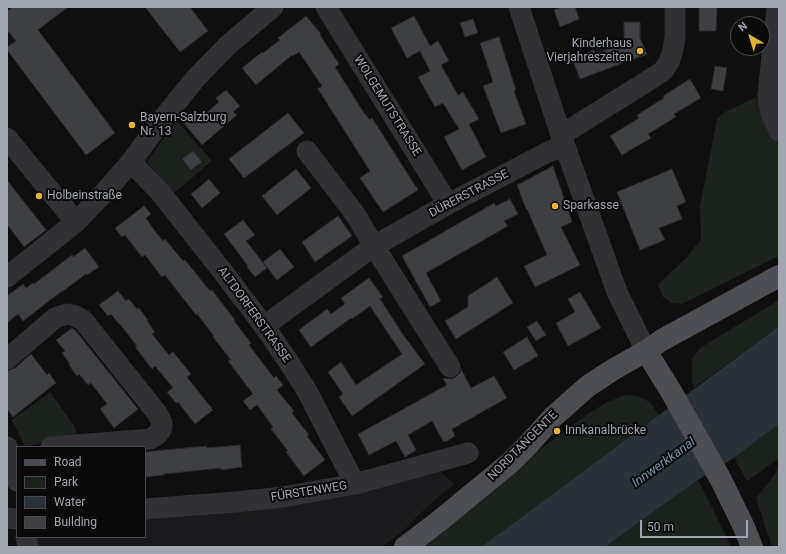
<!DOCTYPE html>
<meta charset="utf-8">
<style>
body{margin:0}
#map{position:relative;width:786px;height:554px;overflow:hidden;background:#0f0f10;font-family:Roboto,sans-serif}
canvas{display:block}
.frame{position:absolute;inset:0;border:8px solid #a1a5b0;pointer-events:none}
.legend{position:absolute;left:16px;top:446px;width:130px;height:92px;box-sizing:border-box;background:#0a0a0b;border:1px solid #46484d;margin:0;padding:5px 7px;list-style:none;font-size:12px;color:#a1a5b0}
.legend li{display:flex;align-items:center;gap:8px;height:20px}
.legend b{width:20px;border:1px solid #46484d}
.north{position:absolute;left:730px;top:16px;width:40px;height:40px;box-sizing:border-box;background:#0a0a0b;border:1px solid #46484d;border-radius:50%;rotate:322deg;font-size:11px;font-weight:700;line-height:16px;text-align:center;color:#a1a5b0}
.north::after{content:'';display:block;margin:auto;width:14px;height:18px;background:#e4b434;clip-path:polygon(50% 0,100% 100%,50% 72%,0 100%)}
.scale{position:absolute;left:640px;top:520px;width:108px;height:18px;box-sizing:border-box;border:2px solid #a1a5b0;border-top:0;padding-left:5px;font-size:12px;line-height:14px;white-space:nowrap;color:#a1a5b0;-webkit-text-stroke:3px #0a0a0b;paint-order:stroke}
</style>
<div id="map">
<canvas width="786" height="554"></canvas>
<div class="frame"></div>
<ul class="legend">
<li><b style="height:5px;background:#4d4e54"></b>Road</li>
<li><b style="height:11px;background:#1c231d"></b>Park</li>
<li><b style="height:11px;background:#2a3138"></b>Water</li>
<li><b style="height:11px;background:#3e3f43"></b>Building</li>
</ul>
<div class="north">N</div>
<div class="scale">50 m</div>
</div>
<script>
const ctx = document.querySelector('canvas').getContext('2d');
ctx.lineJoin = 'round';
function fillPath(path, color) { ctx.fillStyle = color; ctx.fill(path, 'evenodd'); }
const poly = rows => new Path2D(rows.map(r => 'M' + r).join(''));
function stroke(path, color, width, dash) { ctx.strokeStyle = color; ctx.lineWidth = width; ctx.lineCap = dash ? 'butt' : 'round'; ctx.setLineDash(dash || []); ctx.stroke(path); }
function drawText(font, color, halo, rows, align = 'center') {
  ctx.font = font + ' Roboto,sans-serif'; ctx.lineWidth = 4; ctx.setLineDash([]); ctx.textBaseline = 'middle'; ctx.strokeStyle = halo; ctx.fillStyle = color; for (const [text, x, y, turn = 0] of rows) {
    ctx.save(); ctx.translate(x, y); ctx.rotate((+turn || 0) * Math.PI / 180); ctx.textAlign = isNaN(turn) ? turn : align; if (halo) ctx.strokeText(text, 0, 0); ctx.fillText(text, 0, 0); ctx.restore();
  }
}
const built = poly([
 [434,471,441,472,454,484,428,506,402,532,382,547,36,547,35,537,145,537,145,517]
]);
const green = poly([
 [756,97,761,114,765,123,779,145,779,256,682,304,671,303,663,297,658,285,688,256,701,239,700,206,717,119,725,112],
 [177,121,212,161,174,193,147,162,160,143],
 [779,300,779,326,694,388,692,381,692,359,700,348],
 [50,392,75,427,77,438,47,442,25,447,12,420],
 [624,395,637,396,650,402,659,415,481,547,420,547,520,465,556,437,591,412,606,403],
 [779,424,779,458,747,481,734,458],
 [779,464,779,547,772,547,756,498,776,473],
 [698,480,712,507,731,547,605,547]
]);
const water = poly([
 [779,326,779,424,734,458,698,480,605,547,481,547]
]);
const building = poly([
 [13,7,68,7,38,30,115,133,86,155,7,50,7,47,16,41,7,30,7,11,13,7],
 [145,7,190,7,208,31,180,52,145,7],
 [562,7,575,7,579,19,560,27,554,10,562,7],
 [699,7,717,7,716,31,699,31,699,7],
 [306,16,321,34,320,35,339,64,335,67,364,113,370,120,372,118,418,190,383,212,360,178,370,171,318,89,322,86,299,52,293,56,292,55,256,85,242,68,262,52,263,53,280,40,278,38,306,16],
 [414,16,430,46,438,41,449,61,441,65,458,95,463,92,479,119,469,124,486,157,462,170,444,137,459,129,443,103,435,107,418,77,430,71,420,51,407,58,391,28,414,16],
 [473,19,478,33,465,37,460,23,473,19],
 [624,22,640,22,640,38,647,54,580,79,572,58,594,50,595,54,621,44,621,43,624,42,624,22],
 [499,37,516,90,514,91,526,124,501,133,483,86,493,82,480,43,499,37],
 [715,66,727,68,723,91,711,89,715,66],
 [690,79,701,98,674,114,676,117,648,134,651,138,622,155,610,136,639,118,637,115,664,98,663,96,690,79],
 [226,90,240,106,233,112,237,115,202,145,182,121,192,113,195,116,200,113,203,116,219,102,216,98,226,90],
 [288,113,304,133,244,178,229,159,288,113],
 [193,151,202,162,191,170,182,159,193,151],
 [553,166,572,222,561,227,580,265,535,287,524,266,547,255,527,209,526,209,517,185,553,166],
 [296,169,311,188,277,215,262,196,296,169],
 [672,169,686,202,677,206,682,219,659,228,665,240,640,250,617,192,672,169],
 [209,179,220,193,202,208,191,194,209,179],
 [7,180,46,230,24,247,7,224,7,180],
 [510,199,518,214,504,221,508,226,426,273,441,301,430,307,402,256,494,203,496,206,510,199],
 [144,206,151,214,146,218,154,230,163,241,165,239,183,261,185,260,210,291,212,290,235,320,234,321,251,343,249,345,274,378,276,376,283,385,277,390,294,411,292,413,309,435,307,436,325,460,304,476,286,452,288,451,271,429,273,427,257,405,250,410,243,401,253,394,228,361,231,360,213,337,214,336,197,314,196,315,165,275,162,277,145,255,142,257,125,235,122,237,115,228,144,206],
 [338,216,352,236,315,262,302,242,338,216],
 [243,220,255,235,246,241,267,268,255,277,247,267,248,266,224,234,243,220],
 [85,248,99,267,87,275,86,274,63,291,62,291,23,321,18,314,7,323,7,296,23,284,26,288,33,283,34,284,72,255,73,257,85,248],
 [280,249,294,267,277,280,263,262,280,249],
 [497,277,513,303,456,339,445,321,468,307,468,296,497,277],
 [369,278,383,297,380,299,404,336,425,364,352,416,339,397,343,394,328,372,341,362,356,385,402,354,370,306,352,319,351,318,311,347,299,330,327,309,331,314,345,304,341,298,369,278],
 [118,291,126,301,129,299,137,309,139,308,148,320,147,321,155,332,152,334,169,355,173,352,191,374,187,377,213,410,195,424,178,402,176,403,167,392,173,388,155,366,152,369,135,347,137,346,119,323,119,324,111,314,108,316,99,305,118,291],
 [580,292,601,328,568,346,556,323,575,312,568,299,580,292],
 [537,321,546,335,536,341,527,327,537,321],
 [72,328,75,330,138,409,114,428,100,409,107,404,91,383,88,385,79,374,77,376,69,365,70,364,62,353,65,351,56,340,72,328],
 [527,337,538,356,514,370,503,352,527,337],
 [31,354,47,375,49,373,56,383,13,417,7,409,7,371,15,368,31,354],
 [461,369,471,388,494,376,507,398,452,429,455,436,447,441,443,441,432,421,408,435,416,450,405,457,396,441,369,455,358,434,447,385,443,379,445,378,451,379,456,377,460,373,461,369],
 [240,445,242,467,221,470,221,468,164,474,164,475,145,477,145,452,174,449,207,446,207,448,240,445]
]);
const minor = poly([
 [326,7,448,204],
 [519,7,561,135,617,292,646,351],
 [777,7,768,95,769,104,771,113,779,131],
 [561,135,646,82,663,71,669,62,673,50,675,37,675,7],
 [7,138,42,181,76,222],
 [307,151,355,214,374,246,450,367],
 [131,162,160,192,223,272,264,326,288,361,307,391,355,484],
 [7,277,76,222,102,195,131,162,161,121,196,78,228,45,273,7],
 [264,326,374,246,448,204,550,151,565,146],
 [7,359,55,318,67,314,73,315,83,320,157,413,162,423,162,428,158,434,150,439,51,447],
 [7,447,11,457,17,481],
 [145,509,236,502,283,497,355,484,468,453],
 [7,518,17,519],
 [26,537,28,547]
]);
const major = poly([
 [646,351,672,393,721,480,744,527,752,547],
 [405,547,438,522,511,462,528,445,553,417,588,386,614,369,646,351,662,340,779,276]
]);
const markers = [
 [640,51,4,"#e4b434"],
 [132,125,4,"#e4b434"],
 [39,196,4,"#e4b434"],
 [555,206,4,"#e4b434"],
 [557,431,4,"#e4b434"]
];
const poiNames = [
 ["Kinderhaus",632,44,"right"],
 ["Vierjahreszeiten",632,58,"right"],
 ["Bayern-Salzburg",140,118],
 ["Nr. 13",140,132],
 ["Holbeinstraße",47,196],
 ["Sparkasse",563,206],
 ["Innkanalbrücke",565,431]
];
const streetNames = [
 ["WOLGEMUTSTRASSE",387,106,58],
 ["DÜRERSTRASSE",469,194,-28],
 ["ALTDORFERSTRASSE",254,315,54],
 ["NORDTANGENTE",523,446,-45],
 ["FÜRSTENWEG",309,492,-9]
];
const waterNames = [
 ["Innwerkkanal",664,463,-36]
];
fillPath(built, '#1b1b1d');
fillPath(green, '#1c231d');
fillPath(water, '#2a3138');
fillPath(building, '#3e3f43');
stroke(building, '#2a292c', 1);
stroke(minor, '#313135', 21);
stroke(major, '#4d4e54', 22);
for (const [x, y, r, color] of markers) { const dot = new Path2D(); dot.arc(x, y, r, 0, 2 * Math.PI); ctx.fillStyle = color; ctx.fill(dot); stroke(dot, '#0a0a0b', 1.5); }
drawText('12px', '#a1a5b0', '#0a0a0b', poiNames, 'left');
drawText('12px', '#a1a5b0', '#0a0a0b', streetNames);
drawText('italic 13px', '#7a90aa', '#0a0a0b', waterNames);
</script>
